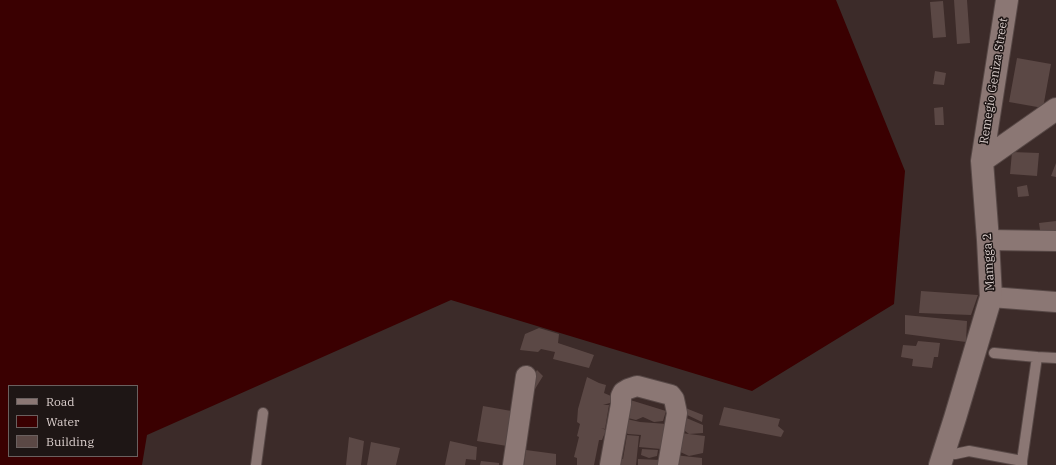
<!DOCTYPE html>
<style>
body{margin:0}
#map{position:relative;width:1056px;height:465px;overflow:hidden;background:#3c2b29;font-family:"IBM Plex Serif",serif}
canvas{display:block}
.legend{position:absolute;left:8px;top:385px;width:130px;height:72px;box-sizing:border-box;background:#1e1615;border:1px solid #6a605f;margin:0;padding:5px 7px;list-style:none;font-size:12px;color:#dbcfcd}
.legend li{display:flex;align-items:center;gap:8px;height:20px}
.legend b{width:20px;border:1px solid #6a605f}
</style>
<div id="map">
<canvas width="1056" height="465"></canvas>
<ul class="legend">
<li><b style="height:5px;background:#8b7774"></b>Road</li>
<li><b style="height:11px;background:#3a0001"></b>Water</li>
<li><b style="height:11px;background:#5b4845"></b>Building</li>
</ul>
</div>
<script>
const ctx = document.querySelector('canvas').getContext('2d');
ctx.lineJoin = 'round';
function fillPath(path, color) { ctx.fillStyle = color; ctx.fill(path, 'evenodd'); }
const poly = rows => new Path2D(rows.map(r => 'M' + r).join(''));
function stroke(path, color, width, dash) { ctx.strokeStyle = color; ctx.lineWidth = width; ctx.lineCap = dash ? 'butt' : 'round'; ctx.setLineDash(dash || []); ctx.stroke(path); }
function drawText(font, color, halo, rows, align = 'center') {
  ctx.font = font + ' "IBM Plex Serif",serif'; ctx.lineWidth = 3; ctx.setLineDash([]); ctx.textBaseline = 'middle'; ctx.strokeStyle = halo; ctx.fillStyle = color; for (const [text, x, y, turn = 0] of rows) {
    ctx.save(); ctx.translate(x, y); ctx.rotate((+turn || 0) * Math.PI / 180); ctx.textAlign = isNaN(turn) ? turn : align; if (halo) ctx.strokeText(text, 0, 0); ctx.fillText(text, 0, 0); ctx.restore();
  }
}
const water = poly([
 [0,0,836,0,905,171,894,304,752,391,451,300,147,435,142,465,0,465],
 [9,386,137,386,137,456,9,456]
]);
const building = poly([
 [954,0,967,0,970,43,957,44],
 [943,1,946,37,933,38,930,2],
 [1017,58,1051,64,1043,108,1009,102],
 [935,71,946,73,944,85,933,84],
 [943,107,944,125,935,125,934,108],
 [1012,152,1039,153,1037,176,1010,174],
 [1056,163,1056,177,1051,176],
 [1027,185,1029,196,1018,197,1017,187],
 [1056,221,1056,236,1041,237,1039,223],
 [921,291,978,295,971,315,919,313],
 [905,315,967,321,966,342,905,334],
 [539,328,559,334,558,343,594,355,589,368,553,359,555,352,541,349,538,352,520,350,525,334],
 [918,341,940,343,938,357,934,357,932,368,912,366,913,359,901,357,903,345,916,346],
 [537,370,543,376,535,389,528,384],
 [587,377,599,383,606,385,604,393,611,396,610,403,603,405,609,405,605,429,601,428,606,430,602,440,599,440,594,465,577,465,577,458,574,457,579,437,577,436,580,424,577,422,578,409],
 [627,399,666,411,663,421,654,422,643,417,636,420,624,417],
 [483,406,517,412,507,446,477,441],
 [683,407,703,415,702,422,683,413],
 [724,407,780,419,778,426,784,431,781,437,719,425],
 [684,417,703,425,703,433,689,434,681,428],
 [622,418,640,422,667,424,661,449,639,447,641,435,628,434,619,429],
 [681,433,705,436,703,453,689,456,678,451],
 [627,435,639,436,636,465,612,465,615,457,623,459],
 [349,437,364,441,361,465,346,465],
 [450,441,477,447,476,460,466,459,465,465,445,465],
 [371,442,400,448,396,465,367,465],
 [642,449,658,450,657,456,649,458,641,455],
 [526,450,556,454,556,465,524,465],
 [674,455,702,458,702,465,675,465],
 [638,459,660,460,660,465,638,465],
 [481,461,499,463,499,465,480,465]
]);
const service = poly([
 [994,353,1037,357],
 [944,452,955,454,969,451,1022,461],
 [256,465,263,413],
 [1022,465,1022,461,1037,357,1056,358]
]);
const minor = poly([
 [988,240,1056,241],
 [991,297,1056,302],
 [513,465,526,376],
 [610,465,621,404,621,396,623,392,628,389,637,386,671,395,674,399,677,413,668,465]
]);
const tertiary = poly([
 [982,161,1056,109],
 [940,465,955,418,991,297,988,240,982,161,1007,0]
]);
const streetNames = [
 ["Remegio Geniza Street",994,81,-81],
 ["Mamgga 2",989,262,-93]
];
fillPath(water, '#3a0001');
fillPath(building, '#5b4845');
stroke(service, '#574846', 12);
stroke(minor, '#574846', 22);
stroke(tertiary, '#574846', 24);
stroke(service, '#8b7774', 10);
stroke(minor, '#8b7774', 20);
stroke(tertiary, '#8b7774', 22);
drawText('12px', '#dbcfcd', '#1e1615', streetNames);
</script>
